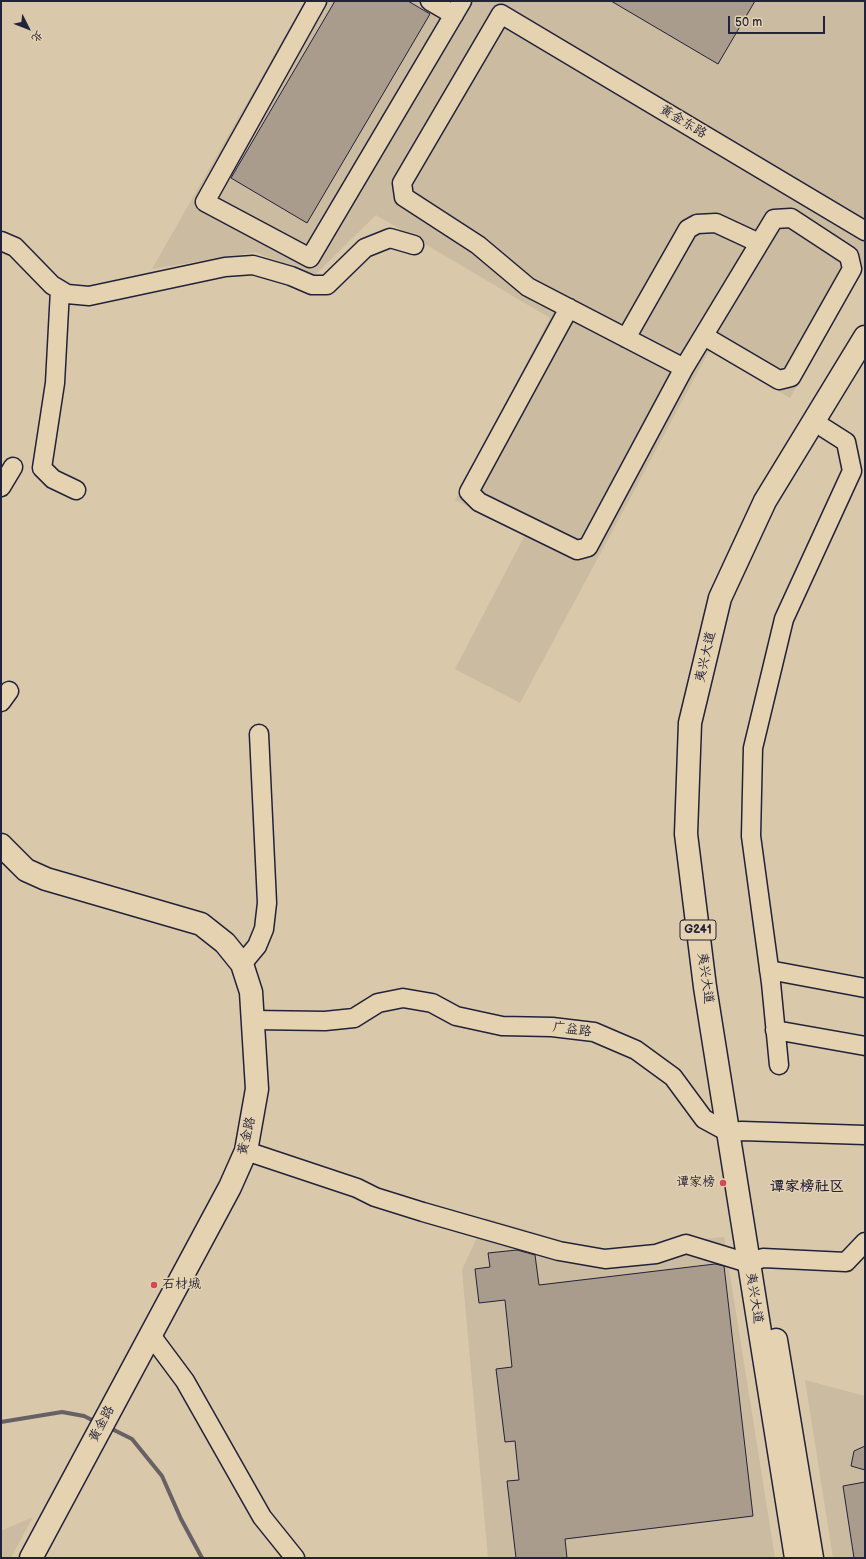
<!DOCTYPE html>
<meta charset="utf-8">
<style>
body{margin:0}
#map{position:relative;width:866px;height:1559px;overflow:hidden;background:#d9c8a9;font-family:"Balsamiq Sans","LXGW WenKai TC",sans-serif}
canvas{display:block}
.frame{position:absolute;inset:0;border:2px solid #22223b;pointer-events:none}
.north{position:absolute;left:8px;top:8px;width:40px;height:40px;-webkit-text-stroke:3px #e5d2b0;paint-order:stroke;rotate:132deg;font-size:11px;font-weight:700;line-height:16px;text-align:center;color:#22223b}
.north::after{content:'';display:block;margin:auto;width:14px;height:18px;background:#22223b;clip-path:polygon(50% 0,100% 100%,50% 72%,0 100%)}
.scale{position:absolute;left:728px;top:16px;width:97px;height:18px;box-sizing:border-box;border:2px solid #22223b;border-top:0;padding-left:5px;font-size:12px;line-height:14px;white-space:nowrap;color:#22223b;-webkit-text-stroke:3px #e5d2b0;paint-order:stroke}
</style>
<div id="map">
<canvas width="866" height="1559"></canvas>
<div class="frame"></div>
<div class="north">北</div>
<div class="scale">50 m</div>
</div>
<script>
const ctx = document.querySelector('canvas').getContext('2d');
ctx.lineJoin = 'round';
function fillPath(path, color) { ctx.fillStyle = color; ctx.fill(path, 'evenodd'); }
const poly = rows => new Path2D(rows.map(r => 'M' + r).join(''));
function stroke(path, color, width, dash) { ctx.strokeStyle = color; ctx.lineWidth = width; ctx.lineCap = dash ? 'butt' : 'round'; ctx.setLineDash(dash || []); ctx.stroke(path); }
function drawText(font, color, halo, rows, align = 'center') {
  ctx.font = font + ' "Balsamiq Sans","LXGW WenKai TC",sans-serif'; ctx.lineWidth = 3; ctx.setLineDash([]); ctx.textBaseline = 'middle'; ctx.strokeStyle = halo; ctx.fillStyle = color; for (const [text, x, y, turn = 0] of rows) {
    ctx.save(); ctx.translate(x, y); ctx.rotate((+turn || 0) * Math.PI / 180); ctx.textAlign = isNaN(turn) ? turn : align; if (halo) ctx.strokeText(text, 0, 0); ctx.fillText(text, 0, 0); ctx.restore();
  }
}
const built = poly([
 [305,1,865,1,865,266,790,398,709,351,520,703,455,669,525,535,455,500,550,318,376,215,314,276,255,252,152,269],
 [486,1218,594,1250,724,1237,775,1558,488,1558,462,1270],
 [805,1380,865,1396,865,1558,833,1558],
 [33,1517,11,1558,1,1558,1,1531]
]);
const stream = poly([
 [1,1422,62,1412,84,1416,96,1422],
 [108,1427,132,1439,162,1476,181,1519,202,1558]
]);
const building = poly([
 [335,1,408,1,430,14,307,223,231,178,335,1],
 [611,1,755,1,718,64,611,1],
 [517,1250,535,1255,539,1285,715,1264,724,1266,753,1516,565,1539,567,1558,516,1558,507,1481,519,1480,515,1441,505,1442,496,1369,512,1367,505,1300,479,1303,475,1269,490,1267,488,1253,517,1250],
 [865,1446,865,1470,851,1466,854,1451,865,1446],
 [865,1482,865,1558,854,1558,843,1486,865,1482]
]);
const minor = poly([
 [317,1,205,202,310,258,462,1],
 [430,1,454,15],
 [1,241,15,247,52,285,67,294,89,296,225,267,253,265,291,276,312,285,327,285,365,248,390,238,414,245],
 [60,290,55,383,42,468,53,479,76,490],
 [569,308,469,492,479,502,577,550,588,547,684,368,774,219,791,218,849,256,852,269,791,377,779,380,704,336],
 [626,338,688,229,697,224,716,223,759,243],
 [684,368,528,287,478,245,404,197,402,183,501,14,865,231],
 [1,487,13,467],
 [1,702,9,691],
 [242,964,257,946,264,929,267,903,259,734],
 [769,970,865,988],
 [253,1020,325,1021,354,1018,378,1003,403,998,432,1003,456,1016,502,1026,552,1027,594,1032,636,1050,673,1077,704,1119,728,1132,742,1131,865,1135],
 [775,1030,865,1046],
 [779,1065,771,983,751,836,753,748,784,619,852,471,846,442,824,428],
 [246,1151,357,1188,375,1197,423,1212,559,1251,605,1259,656,1254,686,1244,748,1263,763,1258,846,1262,865,1242],
 [150,1334,185,1381,262,1517,295,1558]
]);
const major = poly([
 [1,845,26,870,46,879,201,924,225,943,242,964,251,992,257,1089,246,1151,230,1187,31,1558]
]);
const highway = poly([
 [776,1340,812,1558],
 [796,1558,705,987,686,834,690,723,720,598,765,501,865,337]
]);
const markers = [
 [723,1183,4,"#d1495b"],
 [154,1285,4,"#d1495b"]
];
const shields = [
 [698,930,36]
];
const shieldNames = [
 ["G241",698,930]
];
const streetNames = [
 ["黄金东路",683,122,31],
 ["夷兴大道",706,657,-77],
 ["夷兴大道",705,978,82],
 ["广益路",572,1030,8],
 ["黄金路",247,1136,-77],
 ["夷兴大道",754,1298,81],
 ["黄金路",102,1424,-62]
];
const poiNames = [
 ["谭家榜",715,1183],
 ["石材城",162,1285,"left"]
];
const quarterNames = [
 ["谭家榜社区",807,1187]
];
fillPath(built, '#cbbba0');
stroke(stream, '#676064', 4);
fillPath(building, '#a99c8c');
stroke(building, '#22223b', 1);
stroke(minor, '#22223b', 21);
stroke(major, '#22223b', 25);
stroke(highway, '#22223b', 25);
stroke(minor, '#e5d2b0', 18);
stroke(major, '#e5d2b0', 22);
stroke(highway, '#e5d2b0', 22);
for (const [x, y, r, color] of markers) { const dot = new Path2D(); dot.arc(x, y, r, 0, 2 * Math.PI); ctx.fillStyle = color; ctx.fill(dot); stroke(dot, '#e5d2b0', 1.5); }
for (const [x, y, w] of shields) { const box = new Path2D(); box.roundRect(x - w / 2, y - 10, w, 20, 3); ctx.fillStyle = '#e5d2b0'; ctx.fill(box); stroke(box, '#22223b', 1); }
drawText('bold 12px', '#22223b', null, shieldNames);
drawText('13px', '#22223b', '#e5d2b0', streetNames);
drawText('13px', '#22223b', '#e5d2b0', poiNames, 'right');
drawText('bold 15px', '#22223b', '#e5d2b0', quarterNames);
</script>
